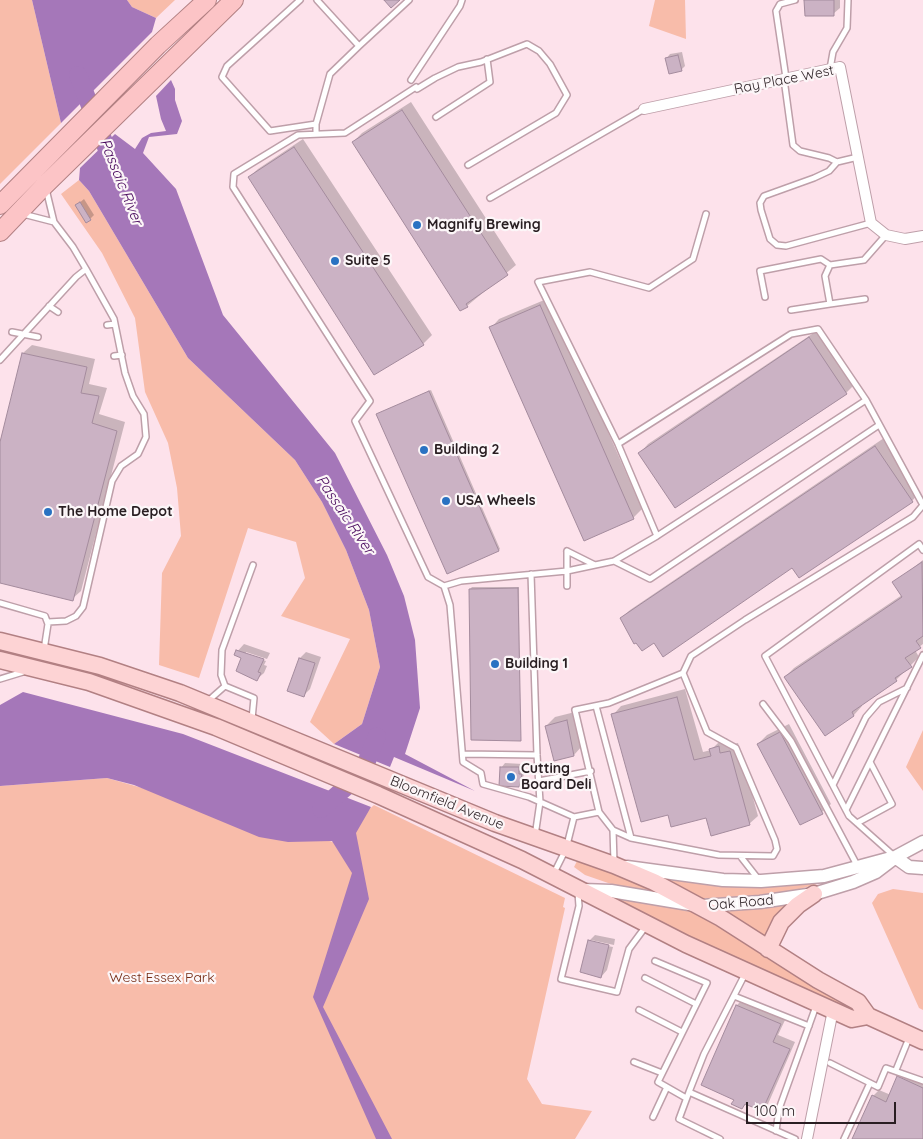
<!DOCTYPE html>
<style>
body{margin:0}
#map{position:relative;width:923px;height:1139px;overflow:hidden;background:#fde2eb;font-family:Quicksand,sans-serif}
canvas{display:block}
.scale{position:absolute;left:746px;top:1102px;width:150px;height:22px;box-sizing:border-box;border:2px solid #291e22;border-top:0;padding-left:6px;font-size:15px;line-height:18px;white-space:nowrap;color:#291e22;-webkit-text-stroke:4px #fcf6f8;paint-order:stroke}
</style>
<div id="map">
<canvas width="923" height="1139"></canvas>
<div class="scale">100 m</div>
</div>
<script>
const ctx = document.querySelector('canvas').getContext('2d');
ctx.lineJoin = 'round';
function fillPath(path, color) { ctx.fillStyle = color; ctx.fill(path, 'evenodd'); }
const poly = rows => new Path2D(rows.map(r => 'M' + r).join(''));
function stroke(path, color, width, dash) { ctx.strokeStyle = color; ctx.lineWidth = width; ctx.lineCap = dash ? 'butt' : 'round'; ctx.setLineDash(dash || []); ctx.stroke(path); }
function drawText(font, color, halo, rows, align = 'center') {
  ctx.font = font + ' Quicksand,sans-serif'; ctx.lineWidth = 4.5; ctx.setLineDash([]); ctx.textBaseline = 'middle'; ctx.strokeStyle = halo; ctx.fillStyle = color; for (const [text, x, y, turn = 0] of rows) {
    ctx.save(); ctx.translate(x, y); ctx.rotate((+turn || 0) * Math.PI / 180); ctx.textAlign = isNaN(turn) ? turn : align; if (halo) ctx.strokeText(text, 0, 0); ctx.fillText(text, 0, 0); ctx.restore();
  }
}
const green = poly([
 [0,0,32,0,61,123,0,184],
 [127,0,175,0,156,18,132,7],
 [655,0,685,0,686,39,649,26],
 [79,180,89,191,188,358,295,460,322,502,346,550,369,610,380,667,362,724,334,744,310,722,350,639,281,616,305,578,296,542,248,528,199,678,159,665,162,573,181,536,177,488,168,443,145,392,135,318,102,253,61,194],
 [923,730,923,791,906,767],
 [107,778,333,842,374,805,565,898,563,907,565,908,527,1079,542,1104,592,1111,575,1139,0,1139,0,786],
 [577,861,614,872,650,890,646,892,611,884,585,875,574,867],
 [850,875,785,893,724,899,702,898,661,877,728,886,770,887],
 [893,889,923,893,923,1010,919,1008,872,903,878,894],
 [610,898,694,909,855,1007,856,1012,733,959],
 [795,901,764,936,724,911,724,909]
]);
const water = poly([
 [32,0,127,0,132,7,156,18,152,32,61,123],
 [171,80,175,89,175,100,182,121,177,134,149,137,143,153,176,189,223,315,335,453,387,555,404,596,415,640,420,708,405,754,475,791,394,757,390,767,334,744,362,724,380,667,369,610,346,550,322,502,295,460,188,358,89,191,79,180,80,168,115,134,135,149,142,138,151,133,166,131,161,119,156,96],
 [23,692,183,734,371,807,356,833,369,899,323,1007,392,1139,376,1139,313,997,352,873,332,841,288,842,259,837,134,785,107,778,0,786,0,705]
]);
const shadow = poly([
 [806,0,840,0,840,8,833,14],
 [682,52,685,66,681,70,666,59,670,54],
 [411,102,516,265,467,306,353,142,362,133],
 [303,139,432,335,423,344,374,374,249,177,258,169],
 [84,199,94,215,90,219,77,205],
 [549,298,642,509,633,518,584,539,491,328,499,319],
 [818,330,855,384,846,393,676,507,640,453,648,444],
 [32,345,95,359,89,384,107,388,99,414,125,422,81,591,72,599,0,582,0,446,23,353],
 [431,390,500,549,499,550,380,413],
 [884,438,920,492,912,501,654,641,637,641,621,618,630,610],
 [923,560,923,644,915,650,919,657,896,680,861,704,862,706,854,715,825,735,785,677,794,668,902,595,894,583],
 [472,587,519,587,520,740,470,589],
 [244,644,270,653,267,659,246,652,246,654,266,661,264,665,267,666,264,673,257,679,243,657,235,654],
 [306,652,321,657,310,689,304,695,300,658],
 [685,689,703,752,711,750,720,741,727,738,729,745,738,743,758,816,749,824,707,816,669,813,613,715,621,706],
 [575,712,582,746,574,755,546,726,555,717],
 [789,724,831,804,822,812,801,824,758,744,767,735],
 [505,763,523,764,522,770,525,771,522,781,518,785,501,768],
 [595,935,615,939,614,945,591,940,591,943,613,947,607,970,601,977,589,941],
 [743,999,786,1018,778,1035,795,1042,768,1104,762,1110,747,1103,742,1108,735,1099,703,1084,737,1005],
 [904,1071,923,1079,923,1139,853,1139,873,1096,879,1090,891,1095,898,1077]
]);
const river = poly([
 [78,75,113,165],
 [321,809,362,773,377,736]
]);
const building = poly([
 [384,0,400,0,391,8,384,0],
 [804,0,834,0,834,16,805,16,804,0],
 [678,55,682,71,669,74,665,58,678,55],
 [402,110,508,275,466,304,468,307,460,311,352,142,402,110],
 [294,147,424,345,374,375,248,177,294,147],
 [80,202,91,220,86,223,75,205,80,202],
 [540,305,634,519,584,541,489,327,540,305],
 [809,337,847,394,675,508,638,453,809,337],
 [22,353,87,367,81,393,99,396,92,423,117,431,73,601,0,583,0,442,22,353],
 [429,391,499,551,447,574,376,414,429,391],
 [875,446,913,502,799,578,792,568,663,657,654,643,642,651,636,643,634,644,620,618,875,446],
 [922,562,923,636,916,641,921,648,905,658,912,667,895,678,897,681,852,712,854,716,825,736,784,677,902,597,892,582,922,562],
 [518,588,521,741,471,740,469,589,518,588],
 [236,650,264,659,258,672,261,673,257,681,236,671,241,658,234,655,236,650],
 [299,658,315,663,304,697,287,691,299,658],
 [677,697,694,760,711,756,709,749,719,746,720,753,730,751,750,825,711,836,706,818,671,827,668,815,641,822,611,714,677,697],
 [567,720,574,756,554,761,545,726,567,720],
 [780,732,823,814,800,825,757,744,780,732],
 [500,767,519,767,519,774,522,774,519,787,499,786,500,767],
 [588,940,609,945,601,978,580,972,588,940],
 [736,1005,781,1024,773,1042,790,1049,762,1111,745,1104,742,1109,731,1104,734,1100,701,1085,736,1005],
 [897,1076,923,1088,923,1139,852,1139,872,1095,886,1102,897,1076]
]);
const service = poly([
 [300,0,227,66,222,77,270,131,316,124,316,134],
 [317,0,359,46,409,0],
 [830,69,833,52,847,28,848,0],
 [786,78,776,11,780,4,795,0],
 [784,79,793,145,800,151,829,158,837,162],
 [411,80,460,6,462,0],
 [416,87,345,133,298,135,234,174,233,187,370,401,355,421,428,577,444,586,450,605,463,762,481,773,483,784,529,797,574,817,599,812,613,830,631,838,719,855,773,856,777,849,775,840,736,748,707,732,683,673],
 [417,89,435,78,458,67,481,62,527,44,539,51,550,64,567,95,556,113,468,165],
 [436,117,490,82,487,59],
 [316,124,330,74,359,46],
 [858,157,837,162,829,171,814,178,764,196,760,203,761,210,770,239,777,245,786,246,871,223],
 [490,198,644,109],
 [23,214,54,222],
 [765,297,760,271,821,259,830,265,864,260,886,235],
 [830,304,865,299],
 [49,306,58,312],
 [791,310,830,304,825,276,830,265],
 [107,325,115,324],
 [12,332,38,337],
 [114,356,122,355],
 [0,360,76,277,86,269,73,247,54,222,46,189],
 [657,536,618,444,538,282,590,272,649,288,693,259,706,214],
 [567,551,567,586],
 [567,551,595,565],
 [614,561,650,579,879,425],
 [531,574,537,755,540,802,535,836],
 [444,586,461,581,567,571,614,561,657,536,866,400],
 [0,603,45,616,48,624,44,650],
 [48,622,66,621,76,616,83,607,112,481,121,466,138,454,146,437,144,414,133,396,125,373,114,319,86,269],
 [0,679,23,672],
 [225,686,221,675,222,650,253,565],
 [208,701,225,686,254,698,252,719],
 [763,704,791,741,858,867],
 [596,706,631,838],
 [463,754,537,755],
 [539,781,591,771],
 [833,785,866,717,879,702,907,688],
 [846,810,923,655],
 [599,812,575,710,609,703,683,673,691,656,745,620,913,517,923,505,866,400,818,329,791,334,618,444],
 [857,823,892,804,870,762],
 [613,830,614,862],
 [893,855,849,816,765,656,919,544,923,550],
 [741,857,759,880],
 [554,873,566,849,574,817],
 [578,893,579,906,561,979,617,992,629,949,646,926],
 [655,961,707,983,658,1082,686,1098],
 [645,978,696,1004],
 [734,996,809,1026],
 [639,1010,682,1032],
 [634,1062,662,1073],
 [830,1063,878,1087,886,1068,923,1081],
 [896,1070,909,1038],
 [689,1092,704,1054,745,974],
 [653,1117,667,1087],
 [776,1131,779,1109,816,1006],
 [720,1139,679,1119,689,1092,795,1139],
 [844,1139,870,1083]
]);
const minor = poly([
 [644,109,840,67,871,223,886,235,905,239,923,236],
 [807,1139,833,1010]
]);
const tertiary = poly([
 [895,857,909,867,923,868],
 [627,867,723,880,761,881,824,876,891,858],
 [583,890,611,891,701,906,760,902,814,894,853,882,876,872,897,856,923,842]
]);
const primary = poly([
 [0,641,100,666,180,693,495,823,614,865,654,882,721,918,818,980,858,1002,868,1016,923,1041],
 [0,660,89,682,216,727,378,795,522,860,686,944,852,1019,868,1016],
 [768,949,781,922,798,905,814,894]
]);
const trunk = poly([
 [0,205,158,45,207,0],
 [0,232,45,185,234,0]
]);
const markers = [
 [417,225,5,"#2972c2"],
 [335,261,5,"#2972c2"],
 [424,450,5,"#2972c2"],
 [446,501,5,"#2972c2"],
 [48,512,5,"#2972c2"],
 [495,664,5,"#2972c2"],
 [511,777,5,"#2972c2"]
];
const streetNames = [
 ["Ray Place West",784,80,-11],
 ["Bloomfield Avenue",447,803,22],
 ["Oak Road",741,903,-5]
];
const poiNames = [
 ["Magnify Brewing",427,225],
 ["Suite 5",345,261],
 ["Building 2",434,450],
 ["USA Wheels",456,501],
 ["The Home Depot",58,512],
 ["Building 1",505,664],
 ["Cutting",521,769],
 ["Board Deli",521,785]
];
const parkNames = [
 ["West Essex Park",162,978]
];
const waterNames = [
 ["Passaic River",121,182,68],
 ["Passaic River",345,515,56]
];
fillPath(green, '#f8bcaa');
fillPath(water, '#a577b9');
fillPath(shadow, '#0003');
stroke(river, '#a577b9', 18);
fillPath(building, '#cbb2c4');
stroke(building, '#a48b9d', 1);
stroke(service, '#be9fa9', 8);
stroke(minor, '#be9fa9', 12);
stroke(tertiary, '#be9fa9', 15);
stroke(primary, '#b28083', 19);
stroke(trunk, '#b28083', 20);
stroke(service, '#fff', 5);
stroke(minor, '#fff', 10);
stroke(tertiary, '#fff', 12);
stroke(primary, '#fdd3d4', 16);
stroke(trunk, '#fcc4c6', 18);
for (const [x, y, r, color] of markers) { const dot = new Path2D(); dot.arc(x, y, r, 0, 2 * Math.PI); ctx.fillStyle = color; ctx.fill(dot); stroke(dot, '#fcf6f8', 2); }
drawText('14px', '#291e22', '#fcf6f8', streetNames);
drawText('bold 14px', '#291e22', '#fcf6f8', poiNames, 'left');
drawText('14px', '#742a12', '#fcf6f8', parkNames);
drawText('italic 15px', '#48095d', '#fcf6f8', waterNames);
</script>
